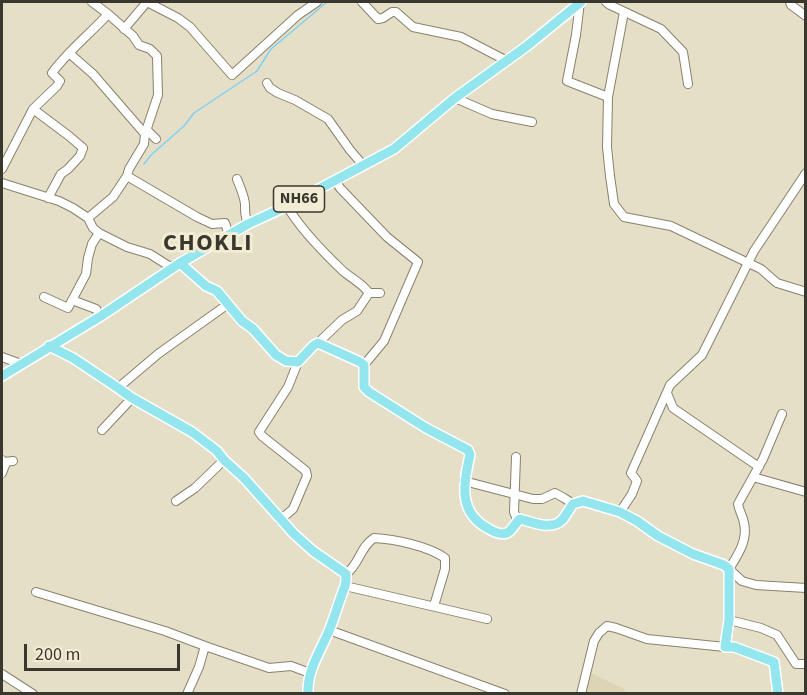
<!DOCTYPE html>
<style>
body{margin:0}
#map{position:relative;width:807px;height:695px;overflow:hidden;background:#e5dfc7;font-family:"Source Sans 3",sans-serif}
canvas{display:block}
.frame{position:absolute;inset:0;border:3px solid #3a372e;pointer-events:none}
.scale{position:absolute;left:24px;top:644px;width:156px;height:27px;box-sizing:border-box;border:3px solid #3a372e;border-top:0;padding-left:8px;font-size:18px;line-height:21px;white-space:nowrap;color:#3a372e;-webkit-text-stroke:4px #f2ecd4;paint-order:stroke}
</style>
<div id="map">
<canvas width="807" height="695"></canvas>
<div class="frame"></div>
<div class="scale">200 m</div>
</div>
<script>
const context = document.querySelector('canvas').getContext('2d');
context.lineJoin = 'round';
function fill(path, color) { context.fillStyle = color; context.fill(path, 'evenodd'); }
function strokePath(path, color, width, dash) { context.strokeStyle = color; context.lineWidth = width; context.lineCap = dash ? 'butt' : 'round'; context.setLineDash(dash || []); context.stroke(path); }
function write(font, color, halo, rows, align = 'center') {
  context.font = font + ' "Source Sans 3",sans-serif'; context.lineWidth = 6; context.setLineDash([]); context.textBaseline = 'middle'; context.strokeStyle = halo; context.fillStyle = color; for (const [text, x, y, turn = 0] of rows) {
    context.save(); context.translate(x, y); context.rotate((+turn || 0) * Math.PI / 180); context.textAlign = isNaN(turn) ? turn : align; if (halo) context.strokeText(text, 0, 0); context.fillText(text, 0, 0); context.restore();
  }
}
const built = new Path2D(`
 M589,672L624,689L626,693L582,694Z`);
const stream = new Path2D(`
 M144,164L151,155L184,126L194,113L257,71L271,49L327,2`);
const minor = new Path2D(`
 M362,2L378,19L383,18L392,12H396L413,27L461,37L507,61
 M580,2L576,35L567,81L608,97
 M606,2L610,5L661,29L683,52L688,84
 M790,2L791,5L806,16
 M624,12L608,97L607,147L610,176L614,204L624,217L671,226L761,269L777,283L806,292
 M108,14L133,36L139,45L150,49L157,56L158,95L145,134L144,144L129,169L127,176L197,217L212,224L225,223L229,235
 M124,29L147,2L178,18L190,27L232,75L298,15L317,2
 M69,53L93,74L145,134
 M267,83L270,88L278,93L295,100L328,119L350,150L363,165
 M455,98L492,114L532,122
 M33,109L57,86L60,81L52,73C68,51 90,34 108,14L92,2
 M147,130L156,139
 M2,169L33,109L69,136L83,148L80,156L68,169L61,174L48,198
 M237,179C240,187 244,195 245,204C245,212 245,216 248,224
 M335,180L340,188L387,237L418,262L384,341L364,365
 M2,183L59,201L73,208L88,218L93,228L99,233L127,247L150,254L172,268
 M287,206C301,230 323,252 343,271C351,278 363,284 369,293L357,311L342,320L318,343
 M88,218L113,197L127,176
 M369,293H380
 M44,297L68,308L86,274L88,258L92,244L99,233
 M72,300L96,309L101,316
 M2,357L21,364
 M118,388L158,354L228,304
 M667,393L673,408L759,467
 M102,430L132,398
 M516,457L514,512L516,517L520,519
 M2,460L5,465L2,473
 M4,462L13,461
 M753,477L763,459L782,414
 M464,481L533,499H542L555,493L564,498L573,504
 M806,492L753,477L738,504C739,511 743,516 744,523C748,540 738,555 729,569L742,581L756,585L806,588
 M176,501L195,488L224,460
 M620,512L632,494L637,481L631,473L670,385L702,355L754,251L806,173
 M280,520L293,509L307,476L306,471L262,436L259,432L288,387L298,362
 M346,574C359,565 360,547 374,538C394,539 428,546 445,558V569L434,606
 M345,586L487,619
 M36,592L165,631L205,646
 M729,620L761,628L777,635L796,664H806
 M329,630L505,694
 M2,674L33,694
 M187,694L199,667L205,646L269,668L291,666L310,673
 M581,694L594,641L599,633L607,626L616,628L647,639L725,647`);
const major = new Path2D(`
 M180,263L206,286L217,291L242,321L253,329L276,355L286,361L298,362L313,346L318,343L360,362L364,365V387L369,392L426,428L468,450L470,455C463,484 458,513 489,529C494,532 502,535 507,533C512,531 515,523 520,519C531,522 552,531 562,520C566,516 569,509 573,504L583,501L620,512L637,521L658,536L693,554L724,565L729,569V620L725,647H734L774,662L778,694
 M49,346L73,358L118,388L132,398L192,432L217,451L224,460L244,478L294,534L313,551L346,574V580L345,586C339,601 335,616 329,631C320,652 307,670 308,694
 M2,376L101,316L180,263L248,224L287,206L394,149L455,98L527,46L581,2`);
const shields = [
 [299,199,51]
];
const shieldNames = [
 ["NH66",299,199]
];
const districtNames = [
 ["CHOKLI",208,245]
];
fill(built, '#dcd4b5');
strokePath(stream, '#7fd0f6', 1.5);
strokePath(minor, '#88826d', 10);
strokePath(major, '#fff', 12);
strokePath(minor, '#fff', 8);
strokePath(major, '#94e6ee', 9);
for (const [x, y, w] of shields) { const box = new Path2D(); box.roundRect(x - w / 2, y - 13, w, 26, 4.5); context.fillStyle = '#f2ecd4'; context.fill(box); strokePath(box, '#3a372e', 1.5); }
write('bold 16px', '#3a372e', null, shieldNames);
context.letterSpacing = '1.5px';
write('bold 24px', '#3a372e', '#f2ecd4', districtNames);
context.letterSpacing = '0px';
</script>
